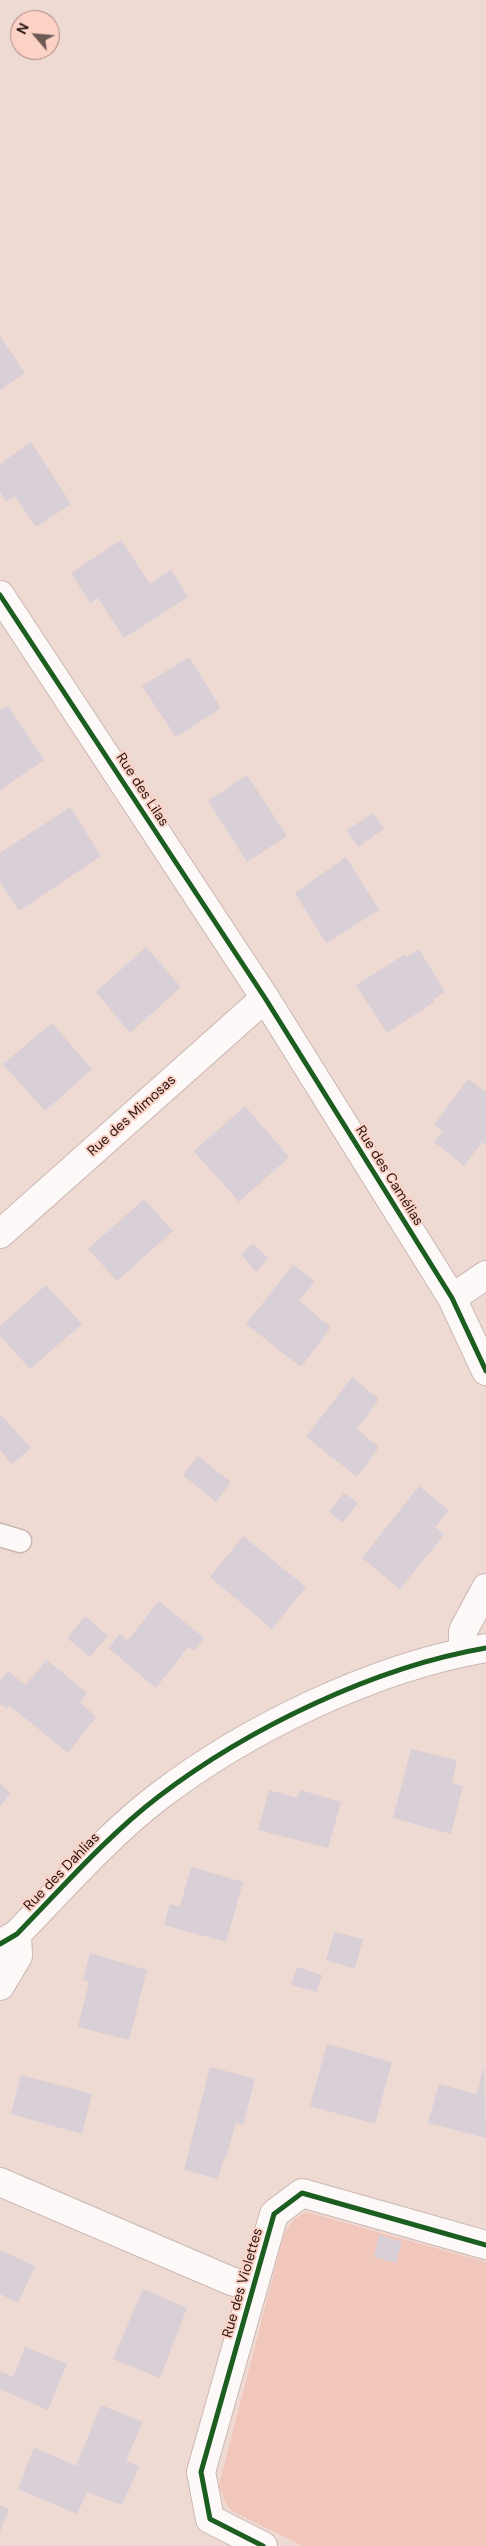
<!DOCTYPE html>
<meta charset="utf-8">
<style>
body{margin:0}
#map{position:relative;width:486px;height:2546px;overflow:hidden;background:#efd9d3;font-family:"DM Sans",sans-serif}
canvas{display:block}
.north{position:absolute;left:10px;top:10px;width:50px;height:50px;box-sizing:border-box;background:#fcd2c6;border:1px solid #a7867d;border-radius:50%;rotate:297deg;font-size:14px;font-weight:700;line-height:20px;text-align:center;color:#271510}
.north::after{content:'';display:block;margin:auto;width:18px;height:22px;background:#6d5a54;clip-path:polygon(50% 0,100% 100%,50% 72%,0 100%)}
</style>
<div id="map">
<canvas width="486" height="2546"></canvas>
<div class="north">N</div>
</div>
<script>
const context = document.querySelector('canvas').getContext('2d');
context.lineJoin = 'round';
function fill(path, color) { context.fillStyle = color; context.fill(path, 'evenodd'); }
function strokePath(path, color, width, dash) { context.strokeStyle = color; context.lineWidth = width; context.lineCap = dash ? 'butt' : 'round'; context.setLineDash(dash || []); context.stroke(path); }
function write(font, color, halo, rows, align = 'center') {
  context.font = font + ' "DM Sans",sans-serif'; context.lineWidth = 4; context.setLineDash([]); context.textBaseline = 'middle'; context.strokeStyle = halo; context.fillStyle = color; for (const [text, x, y, turn = 0] of rows) {
    context.save(); context.translate(x, y); context.rotate((+turn || 0) * Math.PI / 180); context.textAlign = isNaN(turn) ? turn : align; if (halo) context.strokeText(text, 0, 0); context.fillText(text, 0, 0); context.restore();
  }
}
const green = new Path2D(`
 M306,2212L486,2262V2546H303L232,2511L225,2502L219,2485L284,2234L293,2220Z`);
const building = new Path2D(`
 M0,336L25,373L0,390Z
 M31,442L71,504L36,527L15,496L6,502L0,492V464Z
 M121,540L150,584L171,570L188,597L124,638L98,598L90,603L71,573Z
 M189,657L221,708L176,737L142,686Z
 M8,706L44,760L0,790V710Z
 M247,775L287,836L247,862L208,801Z
 M70,807L101,856L19,911L0,882V853Z
 M373,813L384,829L358,847L347,830Z
 M346,857L379,910L326,943L295,893Z
 M146,947L181,987L130,1033L96,992Z
 M419,949L445,992L433,999L434,1002L387,1033L356,985L404,955L407,957Z
 M52,1023L92,1069L45,1111L3,1064Z
 M468,1079L486,1092V1145L482,1142L464,1166L434,1142L443,1132L434,1125Z
 M245,1106L289,1157L239,1202L194,1151Z
 M144,1199L173,1231L117,1281L88,1249Z
 M253,1243L268,1258L256,1272L241,1254Z
 M293,1265L315,1281L299,1301L331,1327L301,1367L246,1324Z
 M46,1285L82,1324L30,1369L0,1336V1326Z
 M352,1377L379,1399L357,1429L379,1447L357,1477L306,1437Z
 M0,1414L31,1448L12,1464L0,1450Z
 M198,1456L231,1482L216,1502L183,1475Z
 M419,1486L449,1510L435,1527L444,1535L400,1589L362,1558Z
 M344,1493L358,1503L343,1523L329,1512Z
 M243,1536L306,1587L272,1629L210,1577Z
 M159,1601L204,1638L194,1651L188,1647L156,1688L108,1648L120,1634L128,1640Z
 M85,1616L108,1636L90,1657L67,1638Z
 M47,1660L87,1693L80,1702L96,1717L68,1753L9,1705L7,1709L0,1704V1681L8,1671L25,1685Z
 M411,1749L457,1760L452,1783L463,1786L451,1834L393,1818Z
 M0,1784L11,1793L0,1806Z
 M269,1790L297,1798L300,1790L341,1802L328,1848L258,1830Z
 M191,1867L243,1882L226,1942L164,1925L170,1904L180,1907Z
 M334,1932L363,1939L355,1969L326,1960Z
 M90,1953L147,1970L129,2040L78,2027L89,1982L83,1980Z
 M297,1967L322,1975L317,1992L291,1985Z
 M327,2044L392,2062L375,2124L310,2106Z
 M484,2064L486,2138L428,2123L439,2084L477,2094Z
 M210,2067L255,2079L243,2125L236,2122L226,2158L224,2157L218,2179L184,2170Z
 M21,2075L92,2094L82,2134L11,2114Z
 M379,2235L402,2242L396,2263L374,2257Z
 M0,2250L35,2266L18,2303L0,2294Z
 M143,2289L187,2308L160,2378L113,2359Z
 M25,2347L67,2364L48,2410L0,2389V2371L13,2377Z
 M101,2405L143,2422L126,2460L139,2467L122,2505L87,2492L77,2514L18,2489L34,2447L76,2466Z
 M0,2505L9,2509L0,2532Z`);
const service = new Path2D(`
 M0,1535L20,1541`);
const minor = new Path2D(`
 M0,595L265,998L452,1298L486,1371
 M0,1234L265,998
 M452,1298L486,1275
 M463,1651V1631L486,1588
 M0,1944L17,1934C62,1888 106,1837 158,1797C248,1728 375,1667 486,1648
 M0,1986L18,1956L17,1934
 M0,2182L231,2281L253,2287
 M263,2546L210,2519L201,2472L274,2214L302,2193L486,2245`);
const cycleway = new Path2D(`
 M0,595L265,998L452,1298L486,1371
 M0,1944L17,1934C62,1888 106,1837 158,1797C248,1728 375,1667 486,1648
 M263,2546L210,2519L201,2472L274,2214L302,2193L486,2245`);
const streetNames = [
 ["Rue des Lilas",142,790,57],
 ["Rue des Mimosas",132,1116,-42],
 ["Rue des Camélias",389,1176,58],
 ["Rue des Dahlias",62,1872,-46],
 ["Rue des Violettes",243,2283,-74]
];
fill(green, '#f1c6bb');
fill(building, '#d8d0d6');
strokePath(service, '#cab7b2', 25);
strokePath(minor, '#cab7b2', 30);
strokePath(service, '#fdf9f8', 22);
strokePath(minor, '#fdf9f8', 28);
strokePath(cycleway, '#1b5e20', 5);
write('14px', '#271510', '#fcd2c6', streetNames);
</script>
